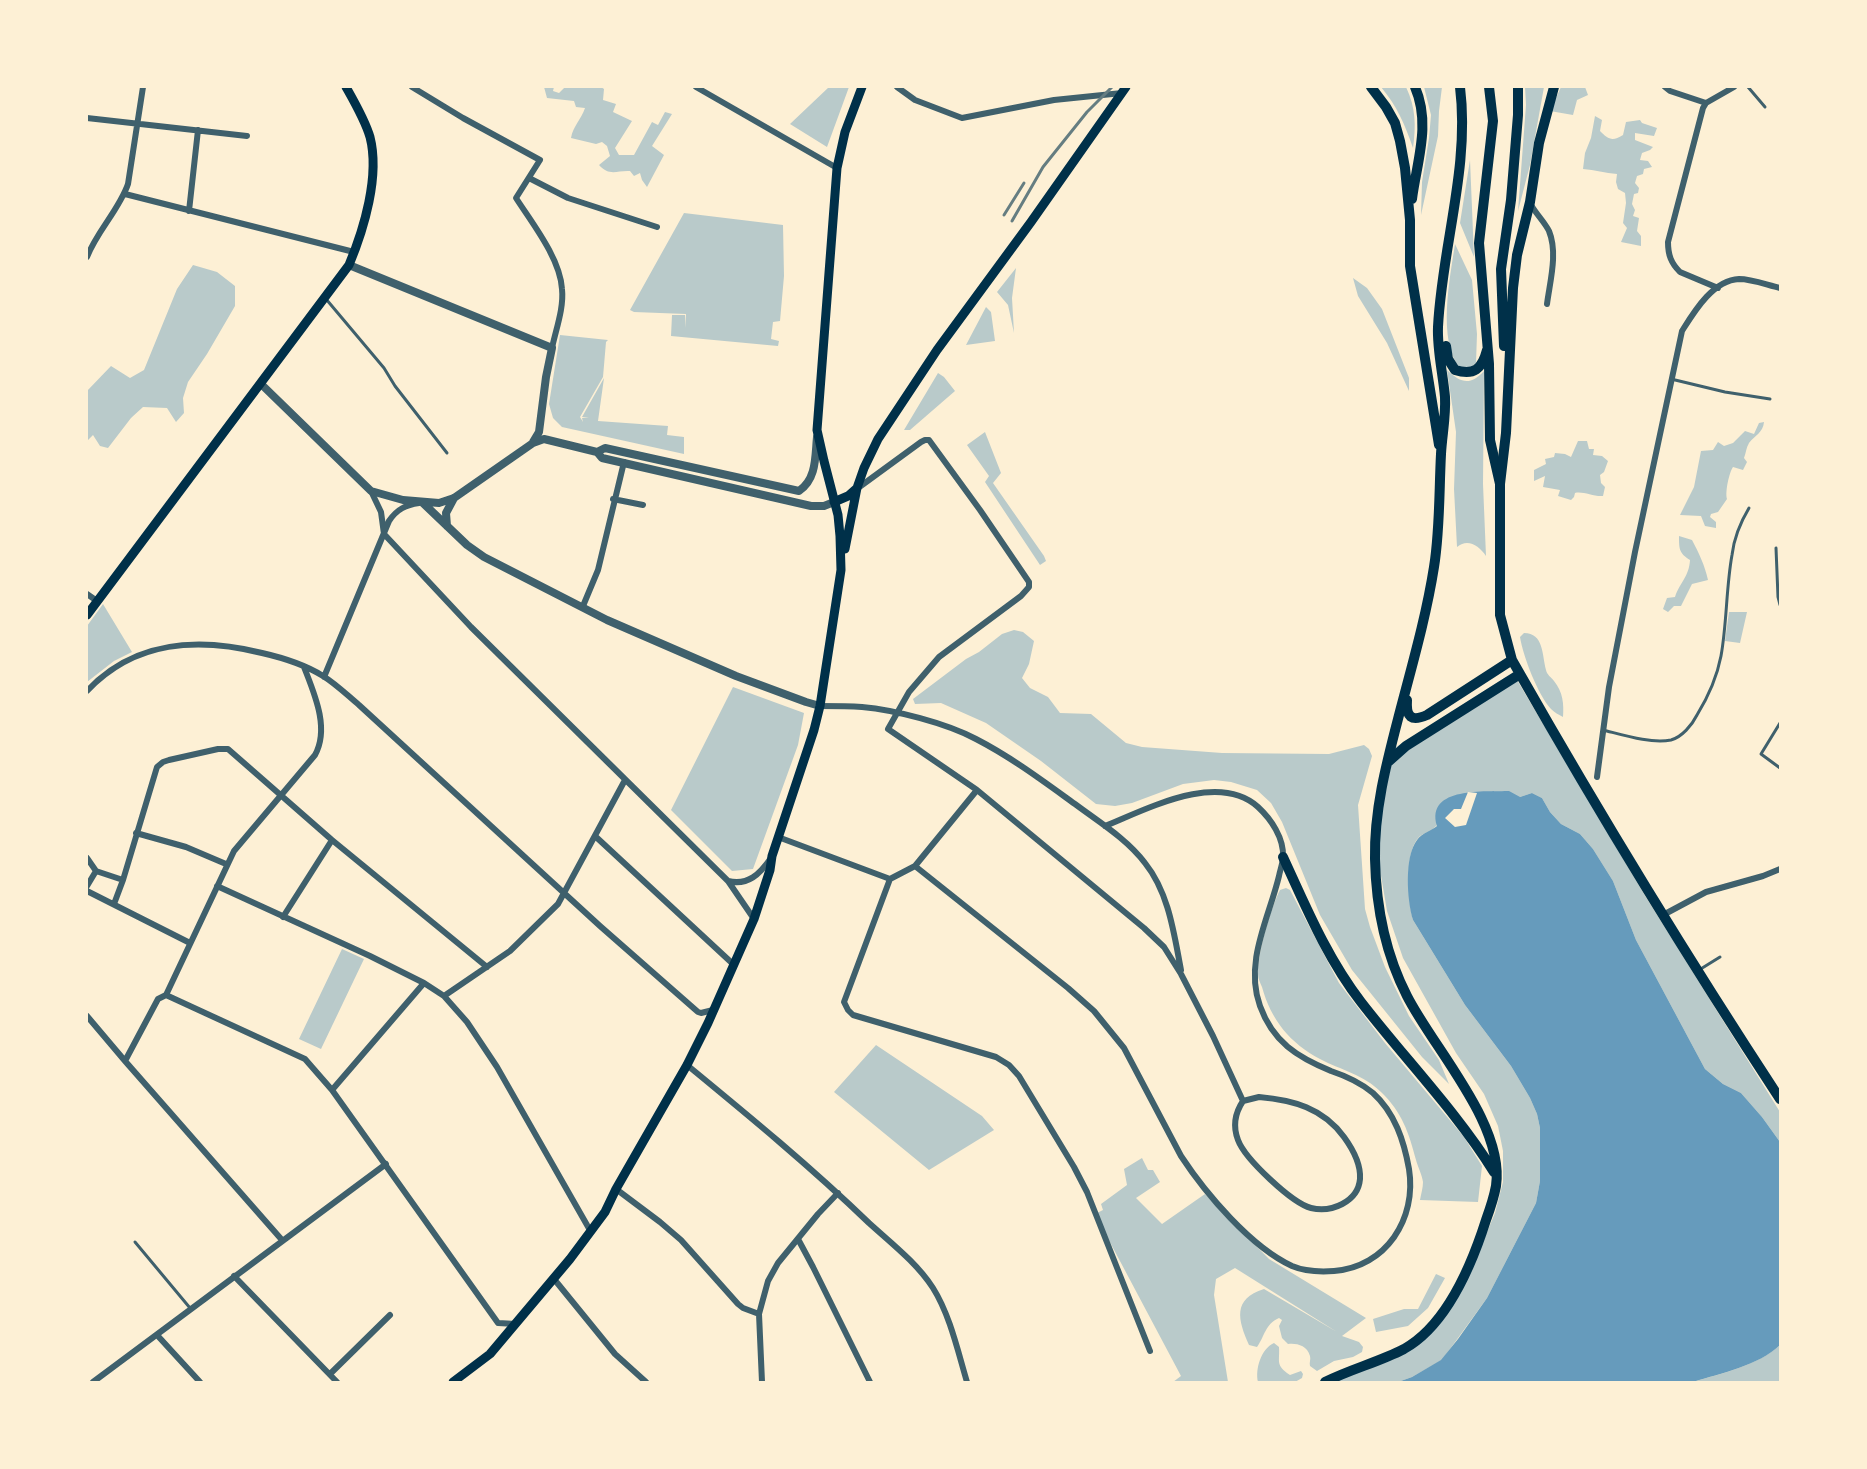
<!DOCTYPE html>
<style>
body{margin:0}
#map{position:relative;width:1867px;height:1469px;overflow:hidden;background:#fdf0d5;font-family:Quicksand,sans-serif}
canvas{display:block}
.frame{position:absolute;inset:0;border:88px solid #fdf0d5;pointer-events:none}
</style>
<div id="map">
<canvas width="1867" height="1469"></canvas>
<div class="frame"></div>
</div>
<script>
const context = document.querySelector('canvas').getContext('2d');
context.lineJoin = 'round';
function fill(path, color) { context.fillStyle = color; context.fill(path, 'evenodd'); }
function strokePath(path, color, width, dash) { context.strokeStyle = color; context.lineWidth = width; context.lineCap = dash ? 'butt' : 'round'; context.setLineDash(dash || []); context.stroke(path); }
const green = new Path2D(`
 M544,87H554L553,91L559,93L565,87H601L604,89L603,100L616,104L613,112L632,121L615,148L619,155H634L652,122L658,125L665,112L672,114L652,146L664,155L647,187L642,180L640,173L634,176L630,171C617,170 610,177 599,165L610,156L607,146L602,142L596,144L571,138C573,126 581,120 585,108L576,107L574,101L547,98Z
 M829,87H849L827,147L790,124Z
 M1381,87H1406C1416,108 1416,126 1413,148C1405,125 1397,106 1381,87Z
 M1424,87H1442L1439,111L1438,136L1421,215L1422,182L1429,138L1431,115Z
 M1525,87H1544L1530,165L1518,211L1526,105Z
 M1561,87H1585L1588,95L1577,100L1573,115L1550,111Z
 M1595,116L1602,120L1600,131C1608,139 1612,142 1623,135L1626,122L1640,120L1642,123L1657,128L1654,136L1635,133V140L1653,147L1650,150L1642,153L1640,160L1648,161L1652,167L1644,169L1643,174L1637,176L1635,183L1639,188L1638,193L1634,194L1632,204L1635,210L1633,216L1639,218L1637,231L1641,236V246L1621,242L1627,228L1623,223L1626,203L1625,193L1618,189L1616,182L1617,174C1605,173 1595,170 1583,169L1585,153L1591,138Z
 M1470,160L1474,257L1460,223Z
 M684,213L783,225L784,276L780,321L773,322L771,339L779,341L778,346L671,336L672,315H685V328L686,314L634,312L630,310Z
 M1455,244L1472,280L1477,334L1476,363L1471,367L1460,368C1437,341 1450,277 1455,244Z
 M193,265L217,272L235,286V306L207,354L188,382L183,398L184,413L176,422L167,408L143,407L131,418L108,448L100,446L93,435L87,441V391L111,366L130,378L144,370L177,289Z
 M1016,268L1012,298L1014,333L1008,305L997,292Z
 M1353,278L1367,288L1382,309L1409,378V391L1387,343L1358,296Z
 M986,307L991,312L995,341L966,345Z
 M560,335L608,340L606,342L603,377L580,417L583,422L582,418H589L582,417L604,378L598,421L668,426L667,435L684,437V454L562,427L553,418L549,404Z
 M1447,370C1461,383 1470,386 1484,371L1483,484L1486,556C1479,546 1468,538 1457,547L1454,489L1456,432Z
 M938,373L944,377L955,391L910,430H904Z
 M1764,422C1763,433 1755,435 1749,443C1746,448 1746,453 1744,458L1747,462L1743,470L1733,467C1729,473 1725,492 1727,499L1718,512L1711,514L1710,517L1716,522V528L1705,526L1701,516L1680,515L1694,487L1701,451L1713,450L1718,442L1724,446L1733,443L1745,431L1754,434L1759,423Z
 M985,432L1001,473L993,483L1044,556L1046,561L1040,565L985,482L989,476L967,445Z
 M1578,441H1587L1589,449H1594L1593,455L1602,456L1608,461L1604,472L1600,475L1601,483L1605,487L1603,496C1594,497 1583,491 1575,493L1574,497L1571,500L1558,496L1560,490L1543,487L1545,476L1534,481V470L1546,464L1545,459L1554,457L1555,453L1565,454L1571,457Z
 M1679,536L1692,540C1699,553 1705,566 1708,580L1692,584L1681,606H1674L1668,612L1663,609L1667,598L1675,597C1680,582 1689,577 1690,560C1679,553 1679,549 1679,536Z
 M103,604L132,652L114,661L87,682V626Z
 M1729,612H1747L1740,643L1725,641Z
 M1014,630L1023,632L1034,641L1029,664L1022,678L1030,688L1048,697L1060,713L1091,714L1126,743L1142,747L1222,753L1329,754L1364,745L1369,749L1372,756L1358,805L1365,909L1370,927L1385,967L1409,1016L1439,1060L1449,1084L1422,1057L1352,970L1320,915L1282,822L1271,803L1257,790L1231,782L1214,780L1183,784L1132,803L1115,806L1096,804L1041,761L986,723L941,703L915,704L913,699L966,659L979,652L1002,634Z
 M1524,633C1544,633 1542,655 1546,670C1547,675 1551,677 1554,681C1563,692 1564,704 1563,717C1559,715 1554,712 1551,709C1538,695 1523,656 1520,637Z
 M1506,677L1517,680L1644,894L1780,1112V1142L1762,1117L1741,1093L1723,1084L1705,1069L1636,940L1613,881L1593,849L1580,834L1561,824L1550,812L1542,798L1532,793L1520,797L1468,792C1457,804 1447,817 1435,827C1431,831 1424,833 1419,837C1404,852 1408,901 1413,920L1465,1005L1511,1066L1530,1098L1537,1114L1540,1128V1181L1536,1203L1487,1298L1442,1360L1412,1377L1398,1382H1325L1406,1346L1429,1330L1477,1256L1495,1213L1503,1182V1151L1498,1126L1484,1094L1456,1053L1403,958L1387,911L1378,858L1380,810L1396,747Z
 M733,687L804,713L798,745L753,869L732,871L671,810Z
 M1286,888L1290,890L1339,983L1385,1043L1464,1137L1482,1166L1478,1202L1420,1200C1421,1194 1423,1188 1423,1182C1422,1175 1418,1167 1416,1160C1409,1133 1402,1112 1381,1092C1364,1075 1341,1070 1320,1059C1290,1043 1271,1020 1262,987C1260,983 1258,978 1258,974C1257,955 1271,907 1280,890Z
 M342,949L364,959L321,1049L299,1039Z
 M876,1045L982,1116L994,1130L929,1170L834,1092Z
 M1142,1158L1148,1170H1153L1160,1182L1136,1198L1162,1224L1205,1194L1269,1259L1366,1318L1342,1336L1359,1342L1363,1347L1362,1352L1353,1357L1334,1361L1317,1371L1310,1366C1309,1363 1311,1359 1310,1356C1307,1345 1296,1343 1288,1344L1282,1338L1279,1326L1282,1320L1279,1318C1265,1324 1265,1336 1257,1347L1249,1345C1238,1320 1232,1299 1264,1289L1337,1332L1235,1268L1216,1279L1214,1295L1228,1382H1173L1181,1376L1095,1214L1103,1210L1101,1204L1127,1185L1124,1169Z
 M1436,1274L1445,1278L1428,1308L1408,1326L1376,1332L1373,1319L1404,1309H1418Z
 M1274,1343L1279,1347C1280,1362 1275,1365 1290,1375L1301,1371L1303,1374L1302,1378L1295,1382H1258C1255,1369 1261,1349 1274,1343Z
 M1780,1345V1382H1693C1722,1373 1757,1366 1780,1345Z`);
const water = new Path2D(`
 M1509,791L1520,797L1532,793L1542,798L1550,812L1561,824L1580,834L1593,849L1613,881L1636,940L1705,1069L1723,1084L1741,1093L1762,1117L1780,1142V1345C1758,1366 1721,1373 1693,1382H1398L1412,1377L1441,1360L1458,1339L1487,1298L1536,1203L1540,1181V1128L1537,1114L1530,1098L1511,1066L1465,1005L1413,920C1407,900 1404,857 1417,840C1422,833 1431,831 1437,826C1425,786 1487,792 1509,791Z`);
const pier = new Path2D(`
 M1468,792L1477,793L1466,825L1455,827L1445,818L1454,809H1461Z`);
const service = new Path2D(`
 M1748,87L1765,107
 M326,299L384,368L395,386L447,453
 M1671,379L1725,392L1770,399
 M1776,548L1778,597L1780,605
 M1780,723L1761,754L1780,768
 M1603,730C1623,735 1651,744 1671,740C1682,737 1692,725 1697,715C1708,697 1717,677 1721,656C1727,623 1726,588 1732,555C1734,538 1740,523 1749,508
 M1699,970L1720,957
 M135,1242L190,1308`);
const minor = new Path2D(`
 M412,87L463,118L540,160L516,198C532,223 560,258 562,289C564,308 556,329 552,348
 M696,87L837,168
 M897,87L915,100L962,118L1054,100L1122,93
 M1665,87L1670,91L1706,103
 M87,118L247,136
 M529,178L568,198L657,227
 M125,194L354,252
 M1530,203C1535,213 1544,221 1549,231C1558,253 1550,281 1547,304
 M189,211L198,130
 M87,257C97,231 119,210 128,184L143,87
 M1718,288L1680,272C1671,263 1668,255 1668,242L1703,108L1706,103L1734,87
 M858,488L921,442L925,440H929L980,510L1029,582V587L1021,596L939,657L909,692L888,729L977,790L1144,928L1164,947L1181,974L1213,1036L1243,1101
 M371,491L381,512L384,534L471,627L728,881L754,919
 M613,499L643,505
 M87,594L97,601
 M583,606L598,570L624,462
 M324,677L389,521C397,509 406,505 419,503
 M87,691C135,640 198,637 262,653C284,658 304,664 323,676C336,684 347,695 359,705L600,926L698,1012L701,1013L713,1010
 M820,706C834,706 848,706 862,707C895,710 946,723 976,739C1011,757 1043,781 1075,804C1099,822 1127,839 1145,863C1169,893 1174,934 1181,970
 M1597,777L1609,687L1635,552L1682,331C1694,312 1713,280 1739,279C1752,279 1767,285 1780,288
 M136,833L186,847L226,864
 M595,836L733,964
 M778,837L890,879L915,866L977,790
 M87,858L96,871
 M915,866L1068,988L1094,1011L1124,1048L1181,1156C1206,1194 1251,1247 1292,1266C1306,1272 1320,1272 1334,1271C1386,1267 1417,1219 1409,1169C1404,1141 1395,1113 1373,1093C1361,1083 1346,1076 1331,1071C1297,1057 1273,1042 1260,1006C1244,962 1269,918 1279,876C1280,870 1283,863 1283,857C1284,838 1271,819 1258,807C1218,771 1147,809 1105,826
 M96,871L123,880L114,904
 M890,879L844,1002L848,1010L853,1015L996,1057L1009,1065L1019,1076L1074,1167L1087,1192L1150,1351
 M123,880L157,767L163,762L169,760L218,749H228L332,840L487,967
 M728,881C748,886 760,874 771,858
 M87,886L96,871
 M217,886L370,956L424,983L444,996L467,1022L497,1067L591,1232
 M87,891L190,943
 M1663,915L1706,892L1763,876L1780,869
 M283,917L332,840
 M166,995L305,1059L332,1090L498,1323L516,1324
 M444,996L510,951L558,904L625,780
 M87,1016L125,1061L282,1240
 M125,1061L158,999L166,995L234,851L315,755C330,728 314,693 304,667
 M687,1065C749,1116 811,1167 869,1223C891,1243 917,1263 933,1288C950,1315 958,1352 967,1382
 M332,1090L424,983
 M1259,1097C1293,1100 1323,1108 1344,1137C1352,1148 1361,1164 1360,1179C1358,1202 1331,1213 1311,1208C1292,1203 1245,1159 1238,1140C1233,1127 1235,1113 1243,1101Z
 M616,1189L660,1222L681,1240L738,1304L743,1308L759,1314
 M798,1239L813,1267L870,1382
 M234,1276L337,1382
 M554,1279L615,1354L646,1382
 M157,1335L200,1382
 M330,1374L390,1315
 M93,1382L386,1164
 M762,1382L759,1314L768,1281L778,1263L818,1214L838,1193`);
const tertiary = new Path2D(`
 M349,265L552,348L546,377L539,432L533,442
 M261,384L371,491L403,500L439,503L454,498L533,443L544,439L597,452L605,448L799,491C817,479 815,456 817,437
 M597,452L602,458L811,506H824L834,502
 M423,503L467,545L484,557L607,620L736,676L806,702L820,706
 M447,526L446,513L454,498`);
const secondary = new Path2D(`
 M834,502L848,496L857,488
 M845,549L857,488L864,468L878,439L937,350L1031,222L1126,87
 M87,615L349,265C364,229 380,176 370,137C365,120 355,103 346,87
 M453,1382L490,1354L570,1259L605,1212L616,1189L687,1065L708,1023L754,919L770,870L772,856L814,730L820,706L841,570L840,536L838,515L824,461L817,430L837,168L845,132L862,87`);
const primary = new Path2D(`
 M1371,87L1386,107L1395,123L1400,141L1405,168L1410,220V266L1439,445
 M1489,87L1493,121L1479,243L1489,364L1490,440L1500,484V615L1512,660L1520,674C1602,818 1689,960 1780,1099
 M1412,199C1417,161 1431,124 1415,87
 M1446,346L1448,359L1455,370C1474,376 1482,369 1487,350
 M1407,700C1406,717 1411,722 1427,715L1512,660
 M1388,762L1406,746L1520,674
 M1283,857C1306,907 1327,958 1361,1002C1405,1059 1456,1111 1494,1172
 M1325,1382C1351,1369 1379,1362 1404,1349C1447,1325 1472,1264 1486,1220C1490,1209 1494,1197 1496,1186C1505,1125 1434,1049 1407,996C1385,953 1376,906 1375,859C1374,811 1386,765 1398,719C1411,669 1426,618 1434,567C1440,530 1439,492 1441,454C1442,435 1446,417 1445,397C1443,374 1437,350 1438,327C1442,246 1470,168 1460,87`);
const trunk = new Path2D(`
 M1504,346L1501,269L1511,200L1518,115V87
 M1500,484L1506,433L1513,288L1517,255L1530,202L1539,143L1554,87`);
const rail = new Path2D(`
 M1004,215L1024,183
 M1012,221L1043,167L1087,112L1112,87`);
fill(green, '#b9caca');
fill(water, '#669bbc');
fill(pier, '#fdf0d5');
strokePath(service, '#3f606c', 3);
strokePath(minor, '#3f606c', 6);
strokePath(tertiary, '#3f606c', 8);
strokePath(secondary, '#003049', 9);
strokePath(primary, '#003049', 10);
strokePath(trunk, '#003049', 10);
strokePath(rail, '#657d81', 3);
</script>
